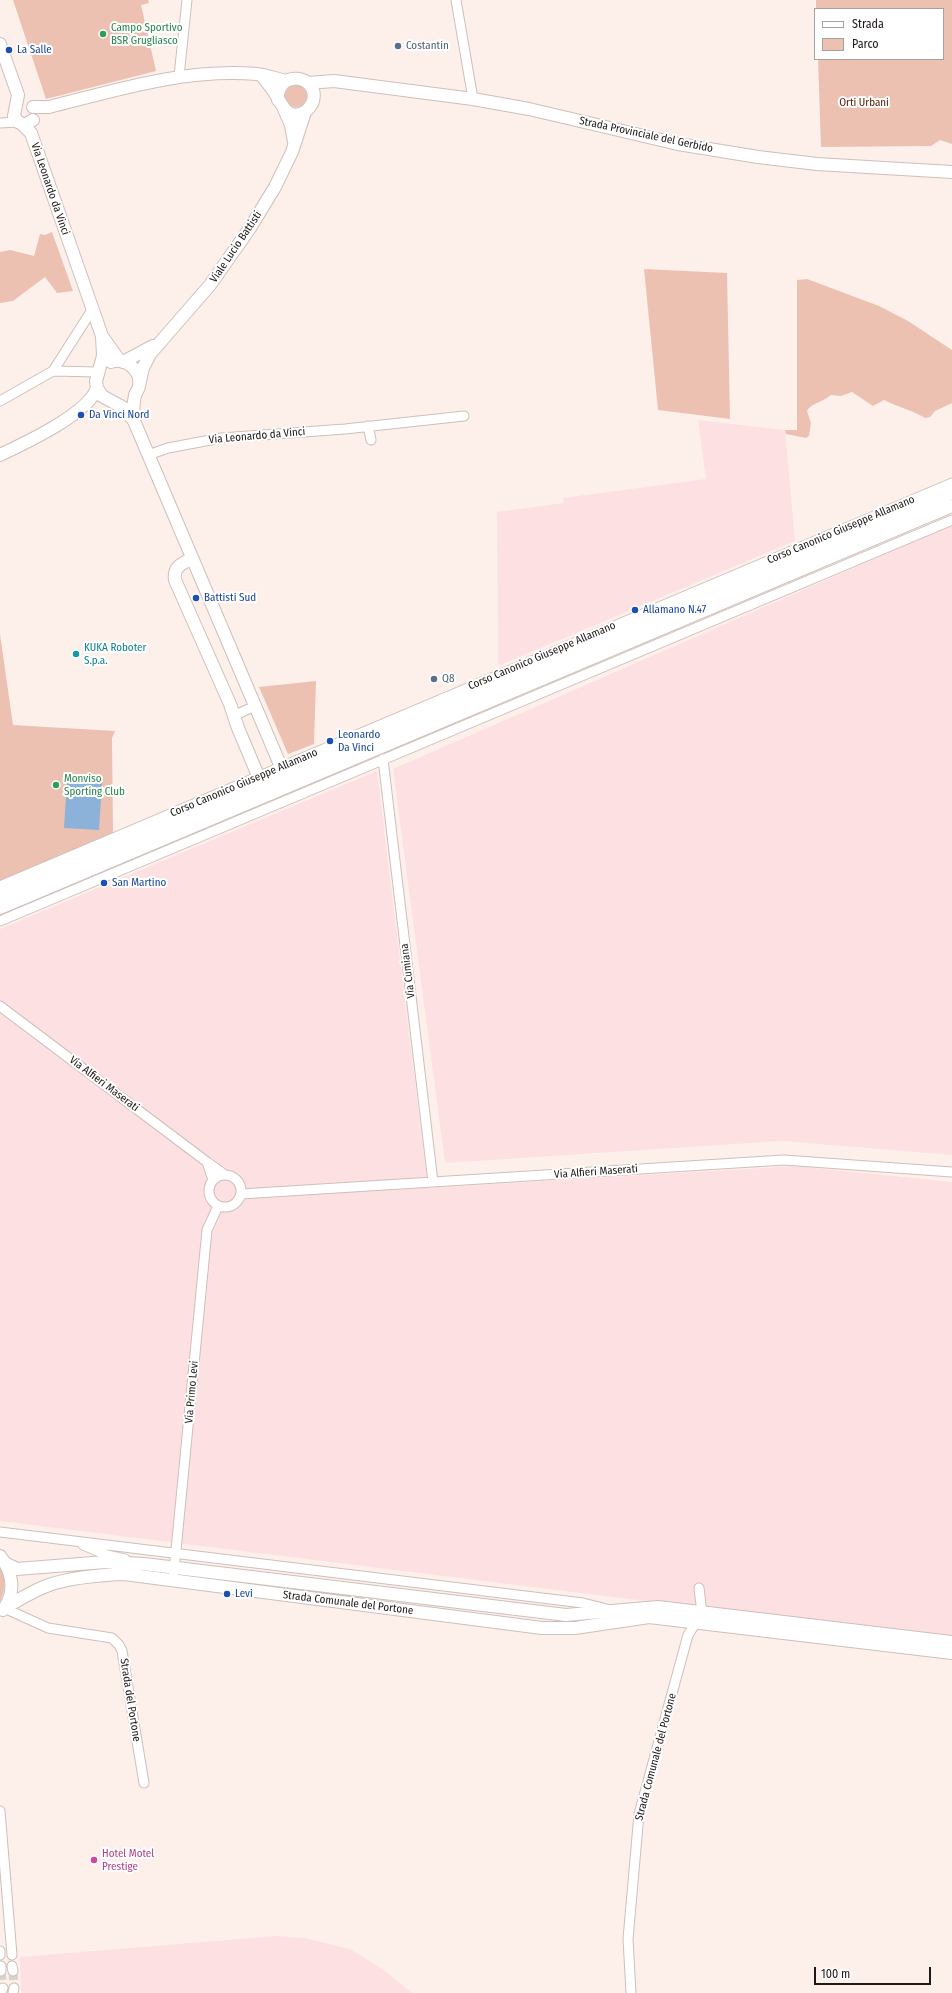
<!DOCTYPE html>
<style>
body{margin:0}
#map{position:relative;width:952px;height:1993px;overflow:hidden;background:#fdf0eb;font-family:"Fira Sans Condensed",sans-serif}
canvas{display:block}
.legend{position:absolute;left:814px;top:8px;width:130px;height:52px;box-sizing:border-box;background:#fff;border:1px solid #a5a3a2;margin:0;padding:5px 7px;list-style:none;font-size:12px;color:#1e1816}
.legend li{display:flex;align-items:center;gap:8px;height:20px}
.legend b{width:20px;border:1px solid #a5a3a2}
.scale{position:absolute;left:814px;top:1967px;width:117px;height:18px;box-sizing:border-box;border:2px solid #1e1816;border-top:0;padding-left:5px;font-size:12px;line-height:14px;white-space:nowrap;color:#1e1816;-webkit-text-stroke:3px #fff;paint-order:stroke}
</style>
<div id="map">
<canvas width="952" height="1993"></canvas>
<ul class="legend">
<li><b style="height:5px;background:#fff"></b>Strada</li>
<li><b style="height:11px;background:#ecc1b2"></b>Parco</li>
</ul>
<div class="scale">100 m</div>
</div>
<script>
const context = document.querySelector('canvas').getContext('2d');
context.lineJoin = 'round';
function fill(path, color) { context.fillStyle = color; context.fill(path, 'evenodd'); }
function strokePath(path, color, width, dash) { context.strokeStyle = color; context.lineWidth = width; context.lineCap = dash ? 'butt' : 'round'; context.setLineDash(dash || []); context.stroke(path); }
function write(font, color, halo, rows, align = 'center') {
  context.font = font + ' "Fira Sans Condensed",sans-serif'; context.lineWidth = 4; context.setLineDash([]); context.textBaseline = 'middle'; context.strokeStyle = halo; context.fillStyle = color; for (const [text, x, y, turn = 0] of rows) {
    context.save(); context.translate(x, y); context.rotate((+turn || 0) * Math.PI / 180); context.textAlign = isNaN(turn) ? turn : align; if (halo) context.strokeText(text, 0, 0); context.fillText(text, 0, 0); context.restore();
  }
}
const industrial = new Path2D(`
 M698,420L785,430L795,541L498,666L497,512L564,503L563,498L706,479Z
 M952,525V1155L781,1141L445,1163L393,769Z
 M377,771L428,1188L795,1166L952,1182V1639L0,1521V929Z
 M275,1936L305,1938L350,1949L384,1970L412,1993H21L20,1957Z`);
const green = new Path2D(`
 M13,0H148L149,3L141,5L156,71L46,99Z
 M816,0H952V144L940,140L931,146L821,147L818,59H943V9H816Z
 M285 96a11 11 0 1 1 22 0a11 11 0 1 1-22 0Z
 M52,232L73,291L57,293L45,277L13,301L0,303V252L10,250L34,256L40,234L45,235Z
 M644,269L727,273L730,419L658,410Z
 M807,279L879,306L908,321L952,350V403L935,411L930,417L925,418C912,410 898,407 884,400L873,406L852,392L841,396L831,395C823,402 811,403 807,411L811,423L809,436L806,438L786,434L785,430H797V280Z
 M0,634L13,725L115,731L112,738L113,833L0,881Z
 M316,681L314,744L288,754L259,687Z
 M0,1567C7,1578 5,1591 0,1602Z`);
const water = new Path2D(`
 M67,781L102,783L99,830L64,828Z`);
const streetTunnel = new Path2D(`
 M1,1971L3,1988
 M13,1971L14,1988`);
const street = new Path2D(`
 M456,0L473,99
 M179,76L187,0
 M0,123L18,122
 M53,371L92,310
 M0,401L53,371L98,372
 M368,426L371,440
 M148,455L168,448L221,438L345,429L464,416
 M233,716L255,706
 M383,759L433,1182
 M0,886L952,483
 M0,921L952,520
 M0,1006L207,1162
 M209 1191a16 16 0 1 1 32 0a16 16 0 1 1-32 0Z
 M213,1180L207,1162L225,1175
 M241,1194L784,1160L952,1172
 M0,1532L583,1603L607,1609
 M83,1545L107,1555L125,1559
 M173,1581L207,1230L218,1206
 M4,1608L48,1628L112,1638L119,1645L122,1651L144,1783
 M0,1811L12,1955
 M0,1951V1955
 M1,1966V1971
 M12,1966L13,1971
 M1,1993L3,1988
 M13,1993L14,1988
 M631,1993L628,1939L639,1814L688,1635L702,1613L699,1588`);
const secondary = new Path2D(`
 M0,44L18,95L14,116L18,122L25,125L33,120
 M261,75C266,81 270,86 274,92C282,103 287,123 306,111C309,108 312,105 313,101C320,75 276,68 278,100
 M308,83L334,81L473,99L529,109L678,144L758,157L817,164L952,172
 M33,107H49C117,90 185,68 257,74C267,75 276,79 287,81
 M284,109L291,125L294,142
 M23,125L31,133L102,336L119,360
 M102,336L103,356L96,381L97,388L102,396L124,408L134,421L287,781
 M111,362C125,357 142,370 139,386C139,389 136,392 135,395C133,404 133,412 134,421
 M123,362L153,346
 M139,386L143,368L150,354L210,285L250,228L275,187L292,152L305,112
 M0,455C25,443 88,414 97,388
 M192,559C182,563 173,567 175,580L230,704L238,728L262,785
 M0,896L952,493
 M0,908L952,506
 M0,1556C13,1572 16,1593 3,1610
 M7,1564L17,1569L105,1562L144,1564L566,1615L658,1607L952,1642
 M4,1608C19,1600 34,1590 49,1585C72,1577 99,1575 124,1574L542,1628H575L649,1617L952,1653`);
const markers = [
 [103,34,4,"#2e9e5b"],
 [398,46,4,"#5c6f8a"],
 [9,50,4,"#1a4fb4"],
 [81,415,4,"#1a4fb4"],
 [196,598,4,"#1a4fb4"],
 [635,610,4,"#1a4fb4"],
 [76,654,4,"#0f9aa8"],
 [434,679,4,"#5c6f8a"],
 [330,741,4,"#1a4fb4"],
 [56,785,4,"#2e9e5b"],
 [104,883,4,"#1a4fb4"],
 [227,1594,4,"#1a4fb4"],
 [94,1860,4,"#d1479c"]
];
const leisureNames = [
 ["Campo Sportivo",111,28],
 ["BSR Grugliasco",111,41],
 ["Monviso",64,779],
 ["Sporting Club",64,792]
];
const serviceNames = [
 ["Costantin",406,46],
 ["Q8",442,679]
];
const transitNames = [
 ["La Salle",17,50],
 ["Da Vinci Nord",89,415],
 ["Battisti Sud",204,598],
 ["Allamano N.47",643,610],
 ["Leonardo",338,735],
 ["Da Vinci",338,748],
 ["San Martino",112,883],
 ["Levi",235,1594]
];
const parkNames = [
 ["Orti Urbani",864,103]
];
const streetNames = [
 ["Strada Provinciale del Gerbido",646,135,12],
 ["Via Leonardo da Vinci",50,189,71],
 ["Viale Lucio Battisti",236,247,-56],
 ["Via Leonardo da Vinci",257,436,-5],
 ["Corso Canonico Giuseppe Allamano",841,530,-23],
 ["Corso Canonico Giuseppe Allamano",542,656,-23],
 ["Corso Canonico Giuseppe Allamano",244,783,-23],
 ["Via Cumiana",408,971,-97],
 ["Via Alfieri Maserati",104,1084,37],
 ["Via Alfieri Maserati",596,1172,-4],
 ["Via Primo Levi",192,1392,-85],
 ["Strada Comunale del Portone",348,1603,7],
 ["Strada del Portone",130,1700,81],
 ["Strada Comunale del Portone",656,1757,-75]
];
const cultureNames = [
 ["KUKA Roboter",84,648],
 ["S.p.a.",84,661]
];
const hotelNames = [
 ["Hotel Motel",102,1854],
 ["Prestige",102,1867]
];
fill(industrial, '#fde1e2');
fill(green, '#ecc1b2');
fill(water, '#8cb2d9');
strokePath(streetTunnel, '#dcd0cb', 9, [9, 4.5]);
strokePath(street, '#cebfba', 11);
strokePath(secondary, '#cebfba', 14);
strokePath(street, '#fff', 9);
strokePath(secondary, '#fff', 12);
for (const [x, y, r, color] of markers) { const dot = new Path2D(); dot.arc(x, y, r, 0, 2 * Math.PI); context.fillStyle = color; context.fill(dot); strokePath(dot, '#fff', 1.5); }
write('11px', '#27864d', '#fff', leisureNames, 'left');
write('11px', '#4e5e75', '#fff', serviceNames, 'left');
write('11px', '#164399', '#fff', transitNames, 'left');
write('11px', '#581800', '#fff', parkNames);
write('11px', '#1e1816', '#fff', streetNames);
write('11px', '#0d838f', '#fff', cultureNames, 'left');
write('11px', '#b23c85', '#fff', hotelNames, 'left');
</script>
